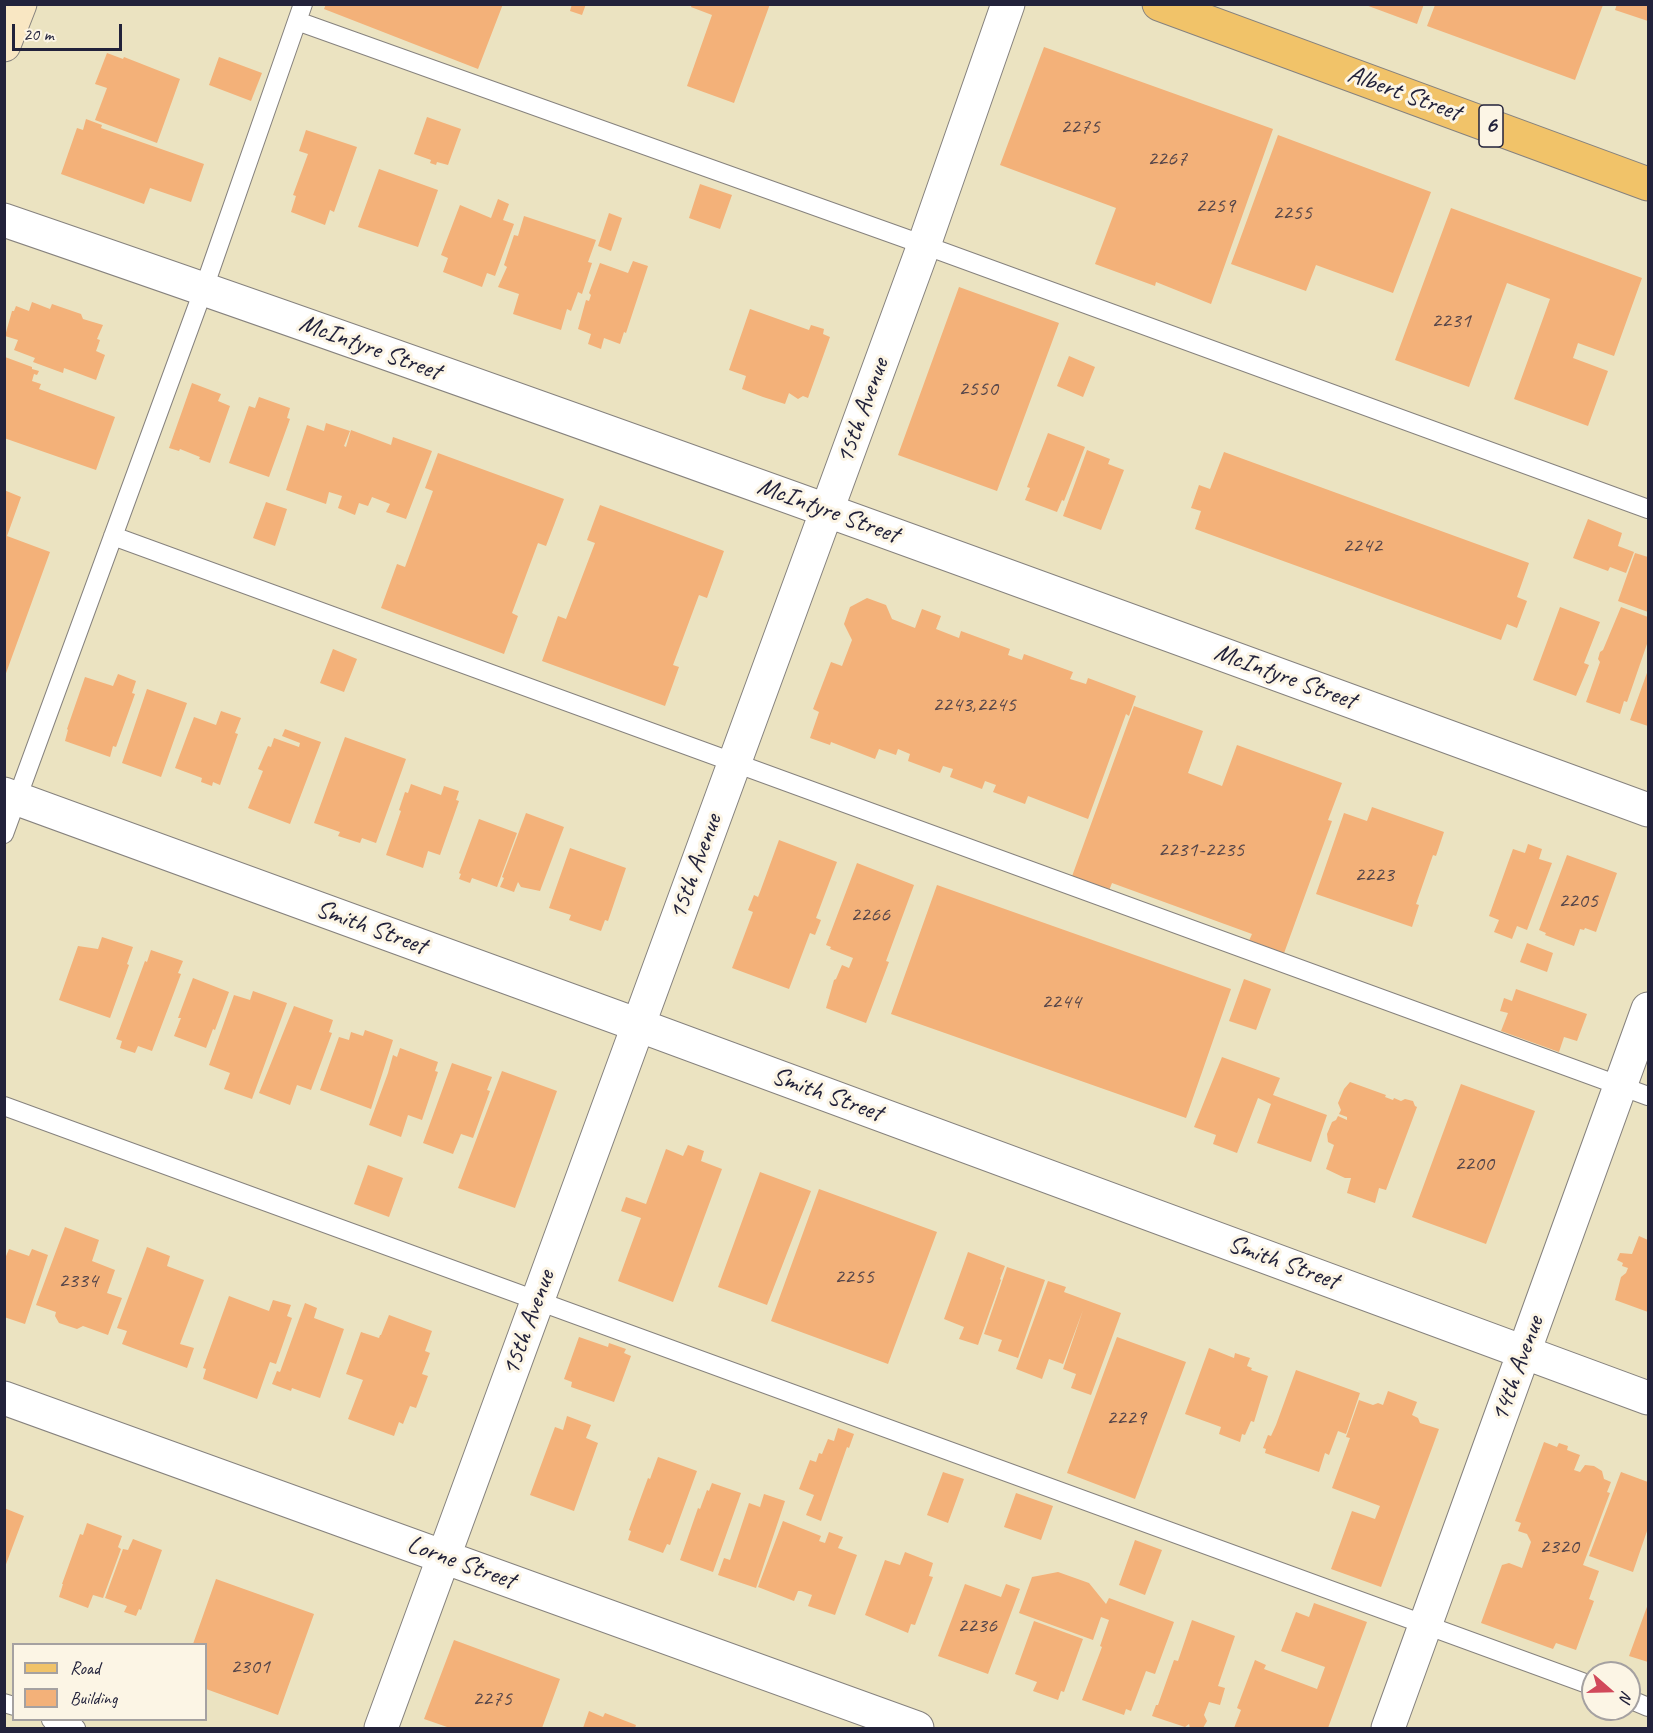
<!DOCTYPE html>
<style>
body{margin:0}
#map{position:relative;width:1653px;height:1733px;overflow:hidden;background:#ebe3c1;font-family:Caveat,sans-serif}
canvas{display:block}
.frame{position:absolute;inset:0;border:6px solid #22223b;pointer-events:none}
.legend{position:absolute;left:12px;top:1643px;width:195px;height:78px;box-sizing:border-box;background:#fcf5e5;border:2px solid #a5a1a1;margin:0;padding:8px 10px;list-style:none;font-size:18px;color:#22223b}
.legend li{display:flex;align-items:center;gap:12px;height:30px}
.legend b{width:30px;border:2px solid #a5a1a1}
.north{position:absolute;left:1581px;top:1661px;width:60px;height:60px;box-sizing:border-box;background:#fcf5e5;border:2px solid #a5a1a1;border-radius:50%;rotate:110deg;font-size:16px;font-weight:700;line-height:24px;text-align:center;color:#22223b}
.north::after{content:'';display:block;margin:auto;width:21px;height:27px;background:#d1495b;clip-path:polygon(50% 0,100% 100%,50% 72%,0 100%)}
.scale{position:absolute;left:12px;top:24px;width:110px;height:27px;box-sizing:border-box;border:3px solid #22223b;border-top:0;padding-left:8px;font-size:18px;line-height:21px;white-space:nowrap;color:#22223b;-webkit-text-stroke:4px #fcf5e5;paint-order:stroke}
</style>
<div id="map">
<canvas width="1653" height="1733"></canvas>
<div class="frame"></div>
<ul class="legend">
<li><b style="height:8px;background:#f1c369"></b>Road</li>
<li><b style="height:16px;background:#f3b179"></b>Building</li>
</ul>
<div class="north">N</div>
<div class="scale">20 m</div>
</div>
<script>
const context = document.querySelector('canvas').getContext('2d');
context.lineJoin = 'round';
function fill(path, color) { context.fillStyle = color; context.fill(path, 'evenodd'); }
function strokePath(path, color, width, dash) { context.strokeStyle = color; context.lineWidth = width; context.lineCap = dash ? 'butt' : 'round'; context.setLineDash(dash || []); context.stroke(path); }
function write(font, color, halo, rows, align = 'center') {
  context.font = font + ' Caveat,sans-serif'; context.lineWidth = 6; context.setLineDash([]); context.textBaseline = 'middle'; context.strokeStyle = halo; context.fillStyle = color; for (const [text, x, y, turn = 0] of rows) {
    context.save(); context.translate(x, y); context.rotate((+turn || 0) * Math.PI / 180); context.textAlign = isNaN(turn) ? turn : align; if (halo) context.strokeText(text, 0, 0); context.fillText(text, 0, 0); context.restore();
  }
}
const building = new Path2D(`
 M326,4H503L478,69L324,9Z
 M572,4H586L582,15L570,11Z
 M692,4H770L734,103L687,86L712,15L691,7Z
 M1363,4H1424L1417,24Z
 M1617,4H1648V21L1615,10Z
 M1435,5H1603L1575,80L1427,26Z
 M1044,47L1273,129L1211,304L1156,282L1155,286L1095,264L1116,208L1000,165Z
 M107,53L123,59L124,57L180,79L157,143L95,120L107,88L95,84Z
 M219,57L262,73L251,101L209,85Z
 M427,117L461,129L448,165L437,162L436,165L430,163L431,160L414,154Z
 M86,119L102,125L101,128L204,164L191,202L150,188L144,204L61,174L77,128L83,130Z
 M306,130L357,147L334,212L330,210L325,225L291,212L296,196L293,195L308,154L299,151Z
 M1278,135L1431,192L1393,293L1316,265L1306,291L1231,264Z
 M379,169L438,190L418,247L358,227Z
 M700,184L732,195L720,229L689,218Z
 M498,199L509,204L503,220L514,224L495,276L487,273L482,287L443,272L448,258L441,255L460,205L491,218Z
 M1451,208L1642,278L1614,356L1578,343L1573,358L1608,371L1588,426L1514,399L1550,299L1507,283L1469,387L1395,360Z
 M609,213L622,218L611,251L598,246Z
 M524,216L596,240L588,262L592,263L582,294L578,292L571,311L567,309L561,330L513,314L519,294L498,287L507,267L504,265L514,235L518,236Z
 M633,261L648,266L626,333L624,332L620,344L604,338L601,349L588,344L591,334L578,329L586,300L589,301L591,295L589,293L600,263L628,273Z
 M959,287L1059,323L997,491L898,455Z
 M32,302L50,309L52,304L81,314L83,319L103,325L97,339L100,340L96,351L105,355L96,380L64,368L63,373L33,362L35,358L14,350L18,340L5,336L12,311H14L16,306L29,311Z
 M750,309L809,330L811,325L824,329L823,334L830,337L808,398L803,396L798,399L789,393L785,404L763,397L742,389L746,376L729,370Z
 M1069,356L1095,367L1083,397L1057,386Z
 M5,357L32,367V369L39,371L37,375L34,374L32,381L41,384L39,389L115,417L96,470L4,438Z
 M192,383L221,394L218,401L230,406L210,463L199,459L200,457L180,449L179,451L169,448Z
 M259,397L290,408L287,418L290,419L269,477L229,463L249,406L255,408Z
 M326,423L350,431L344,446L346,447L351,430L391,445L393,437L432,451L406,519L386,512L390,504L372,497L368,506L359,503L355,515L338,508L342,496L329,492L326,504L286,490L307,425L324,431Z
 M1048,433L1085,447L1064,501L1062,500L1057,512L1025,500L1030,488L1027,487Z
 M1087,450L1110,459L1108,464L1124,470L1101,530L1063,516Z
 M1224,452L1529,563L1517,597L1527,601L1517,628L1507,624L1501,640L1195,529L1201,511L1191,508L1199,485L1210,489Z
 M438,453L564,499L546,546L538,543L512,613L518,616L504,654L381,608L397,564L405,567L433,491L425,488Z
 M4,490L21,497L7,536L50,552L5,676Z
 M266,502L287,509L275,546L253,538Z
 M600,505L724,551L707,598L699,595L673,665L679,667L665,706L542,661L558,616L566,619L595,543L587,540Z
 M1588,519L1622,533L1618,546L1634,552L1626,573L1610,567L1608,571L1573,558Z
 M1635,553L1648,557V612L1618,601Z
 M867,598L886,605L892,619L915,628L922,609L941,616L936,629L959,638L961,631L1010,649L1008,655L1022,660L1024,654L1073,672L1070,679L1086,684L1088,678L1136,696L1129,716L1126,714L1088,819L1028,796L1025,804L993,792L996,785L985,781L982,789L950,777L953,769L943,766L940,773L908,761L910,754L898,749L896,755L879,749L875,759L831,742L830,745L810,738L819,712L813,709L831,662L842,666L852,640L844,624L850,607Z
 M1560,607L1600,622L1584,663L1589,665L1576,696L1533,680Z
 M1621,607L1648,617V641L1627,702L1624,701L1620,714L1586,702L1600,662L1598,659L1600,652L1603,650Z
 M333,649L357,659L344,692L320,683Z
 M1648,670V726L1630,720Z
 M118,674L136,681L132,693L135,694L116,747L113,746L110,757L65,741L68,730L67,729L85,677L113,686Z
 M147,689L187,703L161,777L122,763Z
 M1134,706L1203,731L1188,773L1222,786L1237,745L1342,783L1328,820L1332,821L1283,956L1248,943L1252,934L1112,883L1108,893L1071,879Z
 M221,711L241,718L235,733L238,734L220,785L213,782L212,786L201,782L202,778L175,768L194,717L216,725Z
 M285,729L321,742L290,824L248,808L263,771L258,769L268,746L271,747L274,738L299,747L300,743L282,736Z
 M345,737L406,759L376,843L362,838L360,843L338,836L340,832L314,823Z
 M411,784L441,795L444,786L459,791L456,800L459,801L440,855L428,851L423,868L386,855L401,811L399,810L405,792L408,793Z
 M1372,807L1444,832L1436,856L1433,855L1416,904L1419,905L1412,927L1316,894L1344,813L1367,821Z
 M526,813L564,827L540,891L521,887L518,882L514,892L500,887L504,878L502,877Z
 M479,819L517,833L497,887L472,878L470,883L459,879L461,874L459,873Z
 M779,840L837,862L816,918L821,920L815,935L810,933L789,989L732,968L753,912L748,910L754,895L758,897L760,892Z
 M1528,844L1542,849L1539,859L1552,863L1527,930L1517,926L1512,939L1494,932L1499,920L1489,916L1513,849L1525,853Z
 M570,848L626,868L608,921L605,920L601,931L569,920L571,915L549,908Z
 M1567,855L1617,873L1596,932L1585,928L1584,930L1580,929L1574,946L1545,935L1546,933L1539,930Z
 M857,863L914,885L886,961L889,962L866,1023L826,1008L834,980L836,979L842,965L849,968L853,958L830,949L831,947L826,945Z
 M937,885L1231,989L1186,1118L891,1014Z
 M102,937L133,947L127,964L129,965L110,1018L59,1000L78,946L98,949Z
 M1527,943L1553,953L1547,972L1520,962Z
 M151,950L183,961L178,973L181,974L152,1051L138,1046L135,1053L120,1048L122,1041L116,1039L145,961L147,962Z
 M193,978L229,992L215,1030L213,1029L206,1048L174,1036L181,1018H178Z
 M1244,979L1271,989L1256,1030L1229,1021Z
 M1516,989L1587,1014L1577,1041L1564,1037L1559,1052L1501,1031L1508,1013L1500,1011L1504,998L1512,1001Z
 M253,991L287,1003L252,1099L224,1089L230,1073L209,1065L234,995L250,1000Z
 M294,1006L333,1020L329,1032L332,1033L311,1090L297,1085L290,1105L259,1093Z
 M365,1030L393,1040L371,1109L320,1090L339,1037L349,1040L351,1032L363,1036Z
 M400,1048L438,1062L435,1071L438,1072L422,1120L408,1115L401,1137L369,1125L388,1073L393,1055L397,1057Z
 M1222,1057L1280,1078L1273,1095L1327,1115L1311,1162L1257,1143L1271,1104L1258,1098L1237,1153L1213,1144L1216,1135L1194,1127Z
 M452,1063L492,1077L487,1090L490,1091L473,1138L461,1134L453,1154L423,1143Z
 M502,1071L557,1091L515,1208L458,1188Z
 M1350,1082L1386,1095L1385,1097L1393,1100L1394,1098L1401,1101L1405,1099L1413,1101L1415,1106L1417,1107L1386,1190L1379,1188L1375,1203L1347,1193L1351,1178H1345L1326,1169L1334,1145L1328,1142L1327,1134L1332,1122L1336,1120L1338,1116L1347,1120V1117L1339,1114L1341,1110L1338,1103L1344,1089Z
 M1461,1084L1535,1111L1486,1244L1412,1217Z
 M688,1145L704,1151L701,1161L722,1169L673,1302L618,1281L641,1218L621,1211L626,1197L646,1204L666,1149L683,1156Z
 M368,1165L403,1178L389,1217L354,1204Z
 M760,1172L811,1191L767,1305L718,1287Z
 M819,1189L937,1232L888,1364L771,1321Z
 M65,1227L99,1240L92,1261L115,1270L107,1293L122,1298L108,1335L83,1326L77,1329L59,1323L55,1316L56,1312L36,1305Z
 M1639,1236L1648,1240V1312L1615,1300L1621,1277L1626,1273L1628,1268L1622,1266L1623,1263L1617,1260L1620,1253L1632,1254Z
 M147,1247L170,1256L167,1266L204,1280L180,1344L194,1348L187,1368L122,1344L127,1331L117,1328Z
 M9,1249L29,1256L32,1249L48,1255L25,1324L4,1317V1261Z
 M968,1252L1005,1266L1000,1279L1001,1280L978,1345L959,1339L964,1327L944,1319Z
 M1007,1267L1045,1280L1018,1358L998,1351L1002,1340L984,1334Z
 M1048,1281L1066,1287L1064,1292L1121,1313L1091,1395L1071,1388L1076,1374L1063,1369L1083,1310L1063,1364L1049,1359L1042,1379L1016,1369Z
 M229,1296L269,1311L273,1300L291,1305L287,1316L292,1318L276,1364L270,1362L257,1399L203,1379L206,1369L203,1368Z
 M305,1303L317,1308L314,1318L344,1329L320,1398L292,1388L291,1391L272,1384L277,1371L280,1372Z
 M389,1315L432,1331L425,1351L430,1353L422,1374L428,1376L416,1408L410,1406L403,1424L399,1422L394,1436L348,1419L363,1380L346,1374L361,1332L379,1338L380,1335H381Z
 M579,1337L608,1347L609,1343L626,1349L624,1353L631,1356L614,1402L571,1387L572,1382L564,1379Z
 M1117,1337L1186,1362L1135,1499L1067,1473Z
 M1209,1348L1234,1358L1235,1353L1250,1358L1247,1366L1252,1368L1251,1370L1268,1376L1254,1422L1251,1421L1245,1435L1242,1434L1240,1442L1219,1434L1221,1427L1185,1414Z
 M1296,1370L1360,1393L1346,1434L1338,1431L1329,1455L1325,1453L1319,1472L1265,1453L1266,1449L1263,1448L1268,1435L1271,1436L1276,1425Z
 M1388,1391L1417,1402L1412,1415L1418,1418L1420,1423L1439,1429L1381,1587L1331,1569L1352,1511L1375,1519L1380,1506L1332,1488L1350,1438L1346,1437L1359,1400L1373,1405L1378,1403L1383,1405Z
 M567,1416L591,1425L586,1438L598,1443L574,1511L530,1495L555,1427L563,1430Z
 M838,1428L854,1434L849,1448L847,1447L821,1521L806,1515L814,1495L799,1489L810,1460L816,1462L819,1453L822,1454L828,1439L834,1441Z
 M1544,1442L1557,1447L1559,1443L1568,1446L1567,1450L1580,1455L1574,1470L1580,1472L1585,1465L1594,1466L1602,1471L1604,1479L1611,1482L1607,1492L1610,1493L1583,1565L1599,1571L1589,1599L1594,1601L1576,1650L1556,1643L1553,1649L1481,1623L1502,1565L1509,1563L1522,1568L1531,1542L1527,1534L1518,1531L1521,1523L1515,1521Z
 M658,1457L697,1471L670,1545L667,1544L663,1553L628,1540L631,1531L629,1530L648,1478L650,1479Z
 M943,1472L964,1479L948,1523L927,1515Z
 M1621,1472L1648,1482V1528L1633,1572L1589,1556Z
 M712,1483L741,1493L713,1572L680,1560L698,1508L700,1509L707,1490L709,1491Z
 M1016,1493L1053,1506L1041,1540L1004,1527Z
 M764,1494L785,1501L756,1588L718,1575L724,1558L730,1560L749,1503L760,1507Z
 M4,1508L24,1516L5,1567H4Z
 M783,1521L821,1536L819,1541L825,1543L829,1532L843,1537L838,1548L857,1555L835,1615L808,1606L812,1595L801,1591H798L794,1601L758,1587Z
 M87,1523L122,1536L118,1547L121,1549L103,1598L93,1595L88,1608L59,1597L63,1584H62L80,1534L83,1535Z
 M133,1539L162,1550L141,1610L139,1609L136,1616L124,1612L127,1606L105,1598L123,1549L128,1550Z
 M1135,1540L1162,1550L1145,1595L1119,1585Z
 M905,1552L933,1563L929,1576L933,1577L915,1625L911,1624L908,1633L865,1615L885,1560L900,1565Z
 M1058,1572L1089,1583L1106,1604L1109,1598L1174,1622L1155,1674L1146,1671L1131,1711L1126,1709L1124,1715L1082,1700L1102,1647L1100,1646L1109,1620L1101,1617L1093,1640L1019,1613L1032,1577Z
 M216,1579L314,1614L278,1715L206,1689V1644H193Z
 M965,1584L1001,1597L1006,1584L1020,1589L988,1674L938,1656Z
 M1314,1603L1367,1622L1328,1728H1234L1241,1710L1237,1708L1255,1660L1266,1665L1264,1669L1317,1689L1325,1667L1281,1651L1296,1612L1309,1617Z
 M1648,1604V1662L1629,1656Z
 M1192,1620L1235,1636L1218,1686L1225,1688L1220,1705L1209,1702L1204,1715L1207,1721L1203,1728H1190L1189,1724L1185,1727L1152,1716L1156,1705H1158L1174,1660L1178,1661Z
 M1034,1621L1083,1639L1064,1692L1061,1691L1058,1700L1033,1691L1037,1682L1015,1674Z
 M454,1640L560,1679L542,1728H450L424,1719Z
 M589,1711L603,1717L605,1713L636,1725L635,1728H583Z`);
const service = new Path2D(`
 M297,21L924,245L1648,509
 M113,536L1648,1096
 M4,834L204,288L303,4
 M4,1106L1593,1686
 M1629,1699L1648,1707
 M4,1703L14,1706
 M51,1720L76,1728`);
const minor = new Path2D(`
 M4,220C555,409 1102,610 1648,810
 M4,794L638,1025L1648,1398
 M4,1398L917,1728
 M381,1728L924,245L1008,4
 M1388,1728L1648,1009`);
const secondary = new Path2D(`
 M4,45L20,4`);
const primary = new Path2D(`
 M1159,4L1648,184`);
const numberNames = [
 ["2275",1080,127],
 ["2267",1167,159],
 ["2259",1215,206],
 ["2255",1292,213],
 ["2231",1451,321],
 ["2550",978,389],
 ["2242",1362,546],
 ["2243,2245",974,705],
 ["2231-2235",1201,850],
 ["2223",1374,875],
 ["2205",1578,901],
 ["2266",870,915],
 ["2244",1061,1002],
 ["2200",1474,1164],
 ["2255",854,1277],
 ["2334",78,1281],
 ["2229",1126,1418],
 ["2320",1559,1547],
 ["2236",977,1626],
 ["2301",250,1667],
 ["2275",492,1699]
];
const shields = [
 [1491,126,24]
];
const shieldNames = [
 ["6",1491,126]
];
const streetNames = [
 ["Albert Street",1404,94,20],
 ["McIntyre Street",370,348,20],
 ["15th Avenue",863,411,-70],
 ["McIntyre Street",828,511,20],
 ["McIntyre Street",1285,677,20],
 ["15th Avenue",696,867,-70],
 ["Smith Street",371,928,20],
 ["Smith Street",827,1095,20],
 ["Smith Street",1283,1263,20],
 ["15th Avenue",529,1323,-70],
 ["14th Avenue",1518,1369,-70],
 ["Lorne Street",461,1563,20]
];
fill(building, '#f3b179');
strokePath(service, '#86827e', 20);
strokePath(minor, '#86827e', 35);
strokePath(secondary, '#86827e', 35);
strokePath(primary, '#86827e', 35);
strokePath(service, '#fff', 18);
strokePath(minor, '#fff', 33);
strokePath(secondary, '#f9e7c3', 33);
strokePath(primary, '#f1c369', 33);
write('22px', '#56464a', null, numberNames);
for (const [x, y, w] of shields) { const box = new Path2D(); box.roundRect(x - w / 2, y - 21, w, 42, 4.5); context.fillStyle = '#fcf5e5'; context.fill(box); strokePath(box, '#22223b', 1.5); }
write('bold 24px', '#22223b', null, shieldNames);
write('26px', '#22223b', '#fcf5e5', streetNames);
</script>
